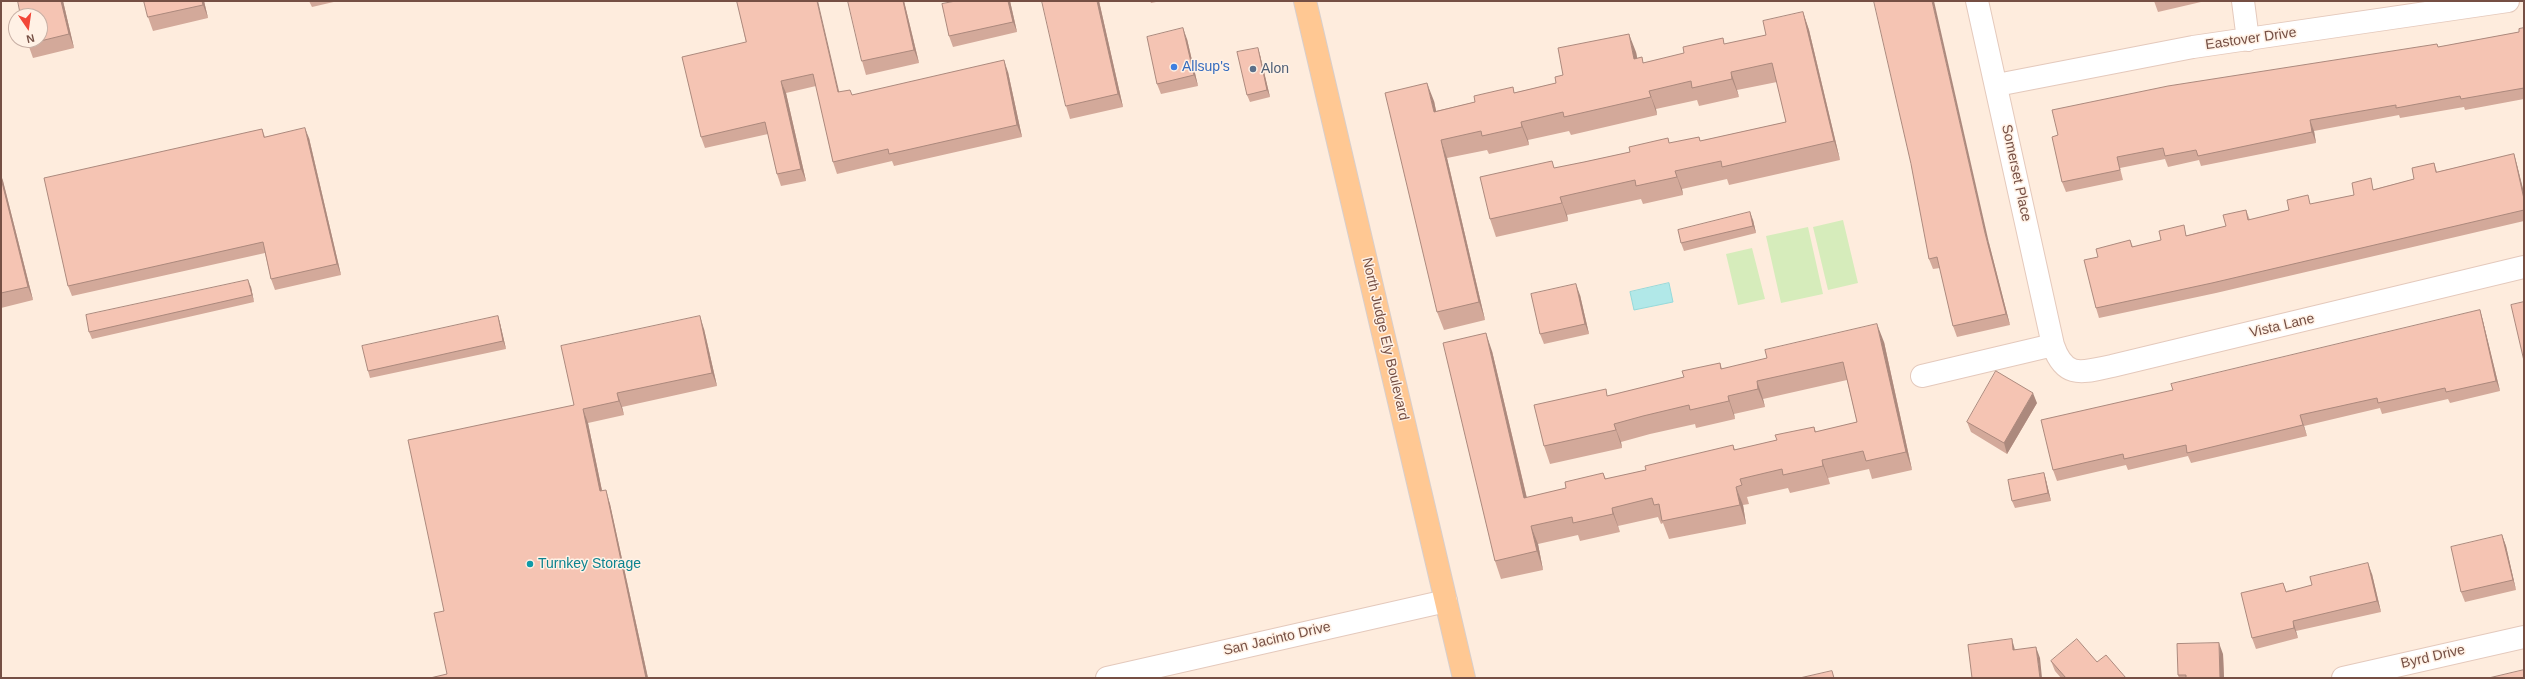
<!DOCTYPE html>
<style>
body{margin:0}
#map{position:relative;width:2525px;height:679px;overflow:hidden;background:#feecdd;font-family:Arial,sans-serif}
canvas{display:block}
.frame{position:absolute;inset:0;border:2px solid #754f44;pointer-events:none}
.north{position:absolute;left:8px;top:8px;width:40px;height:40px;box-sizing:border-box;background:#fff1e5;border:1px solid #c8b0a5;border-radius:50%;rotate:167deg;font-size:11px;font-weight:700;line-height:16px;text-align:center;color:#754f44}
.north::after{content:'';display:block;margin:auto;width:14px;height:18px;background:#f24738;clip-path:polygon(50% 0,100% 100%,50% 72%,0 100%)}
</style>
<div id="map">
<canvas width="2525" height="679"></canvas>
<div class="frame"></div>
<div class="north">N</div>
</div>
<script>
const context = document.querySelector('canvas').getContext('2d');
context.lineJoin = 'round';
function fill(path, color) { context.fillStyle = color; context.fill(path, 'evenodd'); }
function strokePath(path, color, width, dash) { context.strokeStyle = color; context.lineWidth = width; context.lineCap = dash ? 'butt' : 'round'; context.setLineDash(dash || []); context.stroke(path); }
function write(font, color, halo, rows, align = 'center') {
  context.font = font + ' Arial,sans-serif'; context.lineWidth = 3; context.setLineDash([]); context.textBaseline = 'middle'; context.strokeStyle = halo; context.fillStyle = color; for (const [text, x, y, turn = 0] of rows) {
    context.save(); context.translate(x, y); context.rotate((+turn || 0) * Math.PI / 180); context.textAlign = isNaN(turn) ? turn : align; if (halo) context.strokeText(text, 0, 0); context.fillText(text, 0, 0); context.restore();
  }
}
const green = new Path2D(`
 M1843,220L1858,283L1828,290L1813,227Z
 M1808,227L1823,294L1781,303L1766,236Z
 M1752,248L1765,299L1738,305L1726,254Z`);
const water = new Path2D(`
 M1669,283L1673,302L1634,310L1630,292Z`);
const minor = new Path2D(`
 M1977,1L2053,345C2065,380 2083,372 2112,366L2524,267
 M2243,1L2248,40
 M1997,85L2193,47L2508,1
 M1922,376L2053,345
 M1107,678L1446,601
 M2343,678L2524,637`);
const major = new Path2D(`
 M1305,1L1464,678`);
const wall = new Path2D(`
 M63,1L74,48L33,58L28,44Z
 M144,1H204L208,18L153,31L148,17Z
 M309,1H338L312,7Z
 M737,1L839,92L852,95L1008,72L1022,137L894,166L892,161L837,174L833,162L816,86L786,93L806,181L781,186L777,174L768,134L705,148L701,137L746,42Z
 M904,1L919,63L866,75L862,61Z
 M1010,1L1017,32L953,47L949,36Z
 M1099,1L1123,107L1070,119L1066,106Z
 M1150,1H1161L1151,3Z
 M2154,1H2200L2201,2L2158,12Z
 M1803,12L1809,30L1840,160L1729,185L1727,179L1682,189L1683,195L1643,204L1641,199L1567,215L1568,221L1496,237L1490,219L1555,168L1584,162L1699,137L1700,141L1786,122L1777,82L1737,90L1739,97L1699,106L1697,100L1656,109L1657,115L1571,135L1569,131L1528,140L1529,145L1489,154L1487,150L1447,158L1485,320L1444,330L1437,312L1434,101L1436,111L1556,83L1563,75L1636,52L1637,58L1644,63L1766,35Z
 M2524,28V99L2465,110L2464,107L2400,118L2399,115L2314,131L2316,143L2201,166L2199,160L2168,167L2165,159L2120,168L2123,180L2066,192L2062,182L2058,135L2438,47L2519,32Z
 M1187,39L1198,86L1161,94L1157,84Z
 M1258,48L1260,55L1270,97L1250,102L1247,95Z
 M262,129L265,137L309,138L341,275L275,290L271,279L265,253L72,296L68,286Z
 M2514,154L2517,165L2524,193V221L2216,293L2099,318L2096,308L2098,257L2130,240L2133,247L2188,235L2226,226L2246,210L2250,220L2311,204L2354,195L2375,189L2414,179L2434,163L2437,172Z
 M1,175L3,181L33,300L1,308Z
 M1753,220L1756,233L1684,251L1681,243Z
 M1989,243L2010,325L1957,337L1953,326L1940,268L1933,269L1929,259Z
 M251,287L254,302L92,339L89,332Z
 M1580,295L1589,334L1544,344L1540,334Z
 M2480,310L2483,321L2500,391L2450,403L2448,399L2382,414L2380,408L2304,426L2307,436L2191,463L2188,456L2128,470L2126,465L2057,481L2053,470L2173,390Z
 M498,316L500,323L506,349L370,378L368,371Z
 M704,329L717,386L622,407L624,415L588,423L602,491L610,504L648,678H430L447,674L574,405Z
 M1884,342L1912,470L1872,479L1869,469L1828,478L1830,484L1790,493L1788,488L1747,497L1749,504L1743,505L1746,524L1669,539L1663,523L1661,524L1658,517L1618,526L1620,532L1580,541L1578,535L1538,544L1543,570L1501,579L1495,561L1492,351L1527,498L1566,488L1603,473L1606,479L1646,470L1733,445L1735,450L1777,440L1814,427L1816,432L1857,422L1847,380L1763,399L1765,407L1734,414L1735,419L1696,428L1695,424L1650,434L1621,442L1622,448L1550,464L1544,446L1608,396L1684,377L1720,363L1722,369Z
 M2037,403L2007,454L1971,432L1967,422Z
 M2044,473L2046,480L2051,501L2015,508L2012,501Z
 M2502,535L2506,546L2516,590L2465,602L2461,592Z
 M2372,574L2381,612L2296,631L2298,638L2256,649L2252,638L2283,583L2286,591Z
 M2223,654L2224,678H2179L2178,675Z
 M2051,661L2097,662L2126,678H2061L2055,671Z`);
const shadedWall = new Path2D(`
 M61,1H63L74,48L69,34Z
 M202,1H204L208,18L203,5Z
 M817,1H818L842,104L838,92Z
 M903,1H904L919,63L914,50Z
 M1008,1H1010L1017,32L1013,22Z
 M1097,1H1099L1123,107L1118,94Z
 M1932,1H1934L1989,243L2010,325L2006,314L1985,233Z
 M1803,12L1809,30L1840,160L1834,141Z
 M1183,28L1187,39L1198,86L1194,75Z
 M1629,34L1636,52L1641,77L1634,59Z
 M1258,48L1260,55L1270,97L1267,90Z
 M1004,60L1008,72L1022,137L1017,125Z
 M1731,72L1737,90L1739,97L1732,79Z
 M781,81L786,93L806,181L801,169Z
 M1427,83L1434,101L1440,130L1434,112Z
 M1649,91L1656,109L1657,115Z
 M2310,120L2314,131L2316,143L2312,132Z
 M1521,122L1528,140L1529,145L1522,127Z
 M305,128L309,138L341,275L337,264Z
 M1441,140L1447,158L1485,320L1479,302Z
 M2514,154L2517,165L2524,193V199Z
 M1675,171L1682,189L1683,195Z
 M1,175L3,181L33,300L28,287L1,178Z
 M1560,197L1567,215L1568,221Z
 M1750,212L1753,220L1756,233L1753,226Z
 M248,280L251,287L254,302L252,295Z
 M1576,284L1580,295L1589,334L1585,324Z
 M2480,310L2483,321L2500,391L2496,381Z
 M498,316L500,323L506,349L503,341Z
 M700,316L704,329L717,386L712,373Z
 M1877,324L1884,342L1912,470L1906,452Z
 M1486,333L1492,351L1531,516L1524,498Z
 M1757,381L1763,399L1765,407L1758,389Z
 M617,393L622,407L624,415L619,401Z
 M2033,393L2037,403L2007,454L2004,443Z
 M1728,396L1734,414L1735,419L1729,401Z
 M583,409L588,423L605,505L600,491Z
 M2300,415L2304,426L2307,436L2303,425Z
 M1614,424L1621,442L1622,448Z
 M1822,460L1830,484L1823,466Z
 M2044,473L2046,480L2051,501L2048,493Z
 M1736,487L1743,505L1746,524L1740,505Z
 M606,490L610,504L648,678H646Z
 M1612,508L1620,532L1613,514Z
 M1531,526L1538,544L1543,570L1537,551Z
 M2502,535L2506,546L2516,590L2513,580Z
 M2368,563L2372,574L2381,612L2377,601Z
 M2293,621L2296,631L2298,638L2294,628Z
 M2012,639L2015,650H2013Z
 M2219,643L2223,654L2224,678H2220Z
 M2036,647L2040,658L2042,678H2040Z`);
const building = new Path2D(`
 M18,1H61L69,34L28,44L27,40H40V16H21Z
 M144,1H202L203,5L148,17Z
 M737,1H817L838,92L850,90L852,95L1004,60L1017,125L889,154L888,149L833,162L813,74L781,81L801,169L777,174L765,122L701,137L682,57L746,42Z
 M848,1H903L914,50L862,61Z
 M956,1H1008L1013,22L949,36L942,4Z
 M1042,1H1097L1118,94L1066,106Z
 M1874,1H1932L1985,233L2006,314L1953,326L1937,257L1929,259L1911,164Z
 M1803,12L1834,141L1722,167L1721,161L1675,171L1677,177L1636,186L1635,180L1560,197L1562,203L1490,219L1480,177L1552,161L1554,168L1584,162L1630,152L1629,147L1668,138L1669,143L1699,137L1700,141L1786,122L1772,63L1731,72L1732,79L1692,88L1691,81L1649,91L1651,97L1564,117L1563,112L1521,122L1522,127L1482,136L1481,131L1441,140L1479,302L1437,312L1385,93L1427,83L1434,112L1475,102L1474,96L1513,87L1514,93L1556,83L1555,77L1563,75L1558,48L1629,34L1634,59L1642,57L1643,63L1684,53L1683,47L1723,38L1724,44L1766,35L1763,21Z
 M1183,28L1194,75L1157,84L1147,37Z
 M2524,28V88L2461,99L2460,96L2396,108V105L2310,120L2312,132L2198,156L2196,150L2165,156L2163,148L2117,157L2120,170L2062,182L2052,137L2058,135L2052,110L2168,86L2437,44L2438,47L2519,32V29Z
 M1258,48L1267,90L1247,95L1237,52Z
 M305,128L337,264L271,279L263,242L68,286L44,178L262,129L264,137Z
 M2514,154L2524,199V210L2212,283L2096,308L2084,260L2098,257L2096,249L2130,240L2132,247L2161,240L2159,231L2184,225L2186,236L2226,226L2223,215L2246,210L2248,220L2289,210L2287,200L2308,195L2310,204L2354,195L2352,183L2371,178L2373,190L2414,179L2412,168L2434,163L2436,172Z
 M1,178L28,287L1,293Z
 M1750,212L1753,226L1681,243L1678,230Z
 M248,280L252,295L89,332L86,315Z
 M1576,284L1585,324L1540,334L1531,294Z
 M2524,302V361L2511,305Z
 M2480,310L2496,381L2446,392L2445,388L2378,403L2377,398L2300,415L2303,425L2187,453L2186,445L2124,459L2123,454L2053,470L2041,420L2173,390L2171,384Z
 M498,316L503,341L368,371L362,346Z
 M700,316L712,373L617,393L619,401L583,409L600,491L606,490L646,678H430L447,674L434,613L444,611L408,440L574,405L561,346Z
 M1877,324L1906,452L1866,461L1863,451L1822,460L1823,466L1783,475L1782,469L1740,479L1742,485L1736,487L1740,505L1662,521L1659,504L1654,505L1652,498L1612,508L1613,514L1573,523L1572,517L1531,526L1537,551L1495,561L1443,343L1486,333L1524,498L1566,488L1565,482L1603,473L1605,479L1646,470L1645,466L1733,445L1734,450L1777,440L1775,435L1814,427L1815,432L1857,422L1843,362L1757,381L1758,389L1728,396L1729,401L1690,410L1689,405L1643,416L1614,424L1616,430L1544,446L1534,405L1606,389L1607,396L1684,377L1682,371L1720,363L1721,369L1767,358L1765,350Z
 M1996,371L2033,393L2004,443L1967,422Z
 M2044,473L2048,493L2012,501L2008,480Z
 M2502,535L2513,580L2461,592L2451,547Z
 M2368,563L2377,601L2293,621L2294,628L2252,638L2241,593L2283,583L2286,592L2312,585L2310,577Z
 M2012,639L2013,650L2036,647L2040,678H1972L1968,645Z
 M2077,639L2097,662L2106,655L2126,678H2066L2051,661Z
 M2219,643L2220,678H2186V675H2178L2177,644Z
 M2524,670V678H2489Z
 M1832,671L1834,678H1800Z`);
const markers = [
 [1174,67,4,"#3f7fe0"],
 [1253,69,4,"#5c6f8a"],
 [530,564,4,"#0f9aa8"]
];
const streetNames = [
 ["Eastover Drive",2251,39,-8],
 ["Somerset Place",2016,173,78],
 ["Vista Lane",2282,326,-13],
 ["North Judge Ely Boulevard",1385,339,77],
 ["San Jacinto Drive",1277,639,-13],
 ["Byrd Drive",2433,657,-13]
];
const shopNames = [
 ["Allsup's",1182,67]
];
const serviceNames = [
 ["Alon",1261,69]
];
const cultureNames = [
 ["Turnkey Storage",538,564]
];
fill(green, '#d6ecbb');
fill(water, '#b1e8e8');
strokePath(water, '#96d9da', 1);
strokePath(minor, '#e4c9bc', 24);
strokePath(major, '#d8cecb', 24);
strokePath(minor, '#fff', 22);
strokePath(major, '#ffc893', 22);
fill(wall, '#d3a99a');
fill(shadedWall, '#ac897d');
fill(building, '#f5c4b3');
strokePath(building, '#ac897d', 1);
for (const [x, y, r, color] of markers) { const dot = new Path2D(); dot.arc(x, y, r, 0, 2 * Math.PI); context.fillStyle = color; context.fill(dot); strokePath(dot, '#fff1e5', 1.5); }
write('14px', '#754f44', '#fff1e5', streetNames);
write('14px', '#366cbe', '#fff1e5', shopNames, 'left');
write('14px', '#4e5e75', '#fff1e5', serviceNames, 'left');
write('14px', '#0d838f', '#fff1e5', cultureNames, 'left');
</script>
